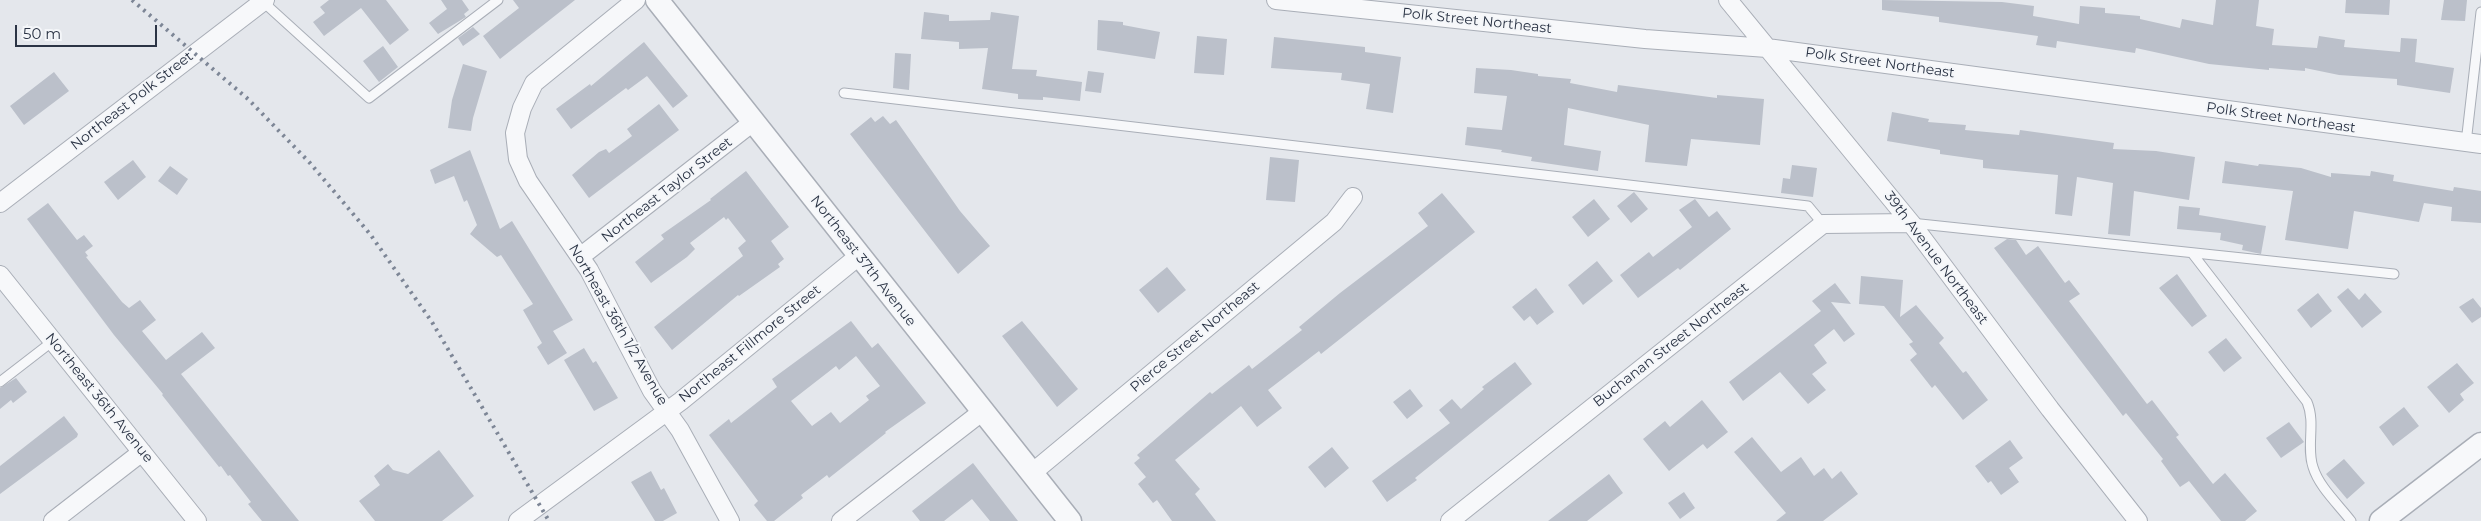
<!DOCTYPE html>
<style>
body{margin:0}
#map{position:relative;width:2481px;height:521px;overflow:hidden;background:#e4e7ec;font-family:Montserrat,sans-serif}
canvas{display:block}
.scale{position:absolute;left:15px;top:25px;width:142px;height:22px;box-sizing:border-box;border:2px solid #2b3445;border-top:0;padding-left:6px;font-size:15px;line-height:18px;white-space:nowrap;color:#2b3445;-webkit-text-stroke:4px #f4f6f9;paint-order:stroke}
</style>
<div id="map">
<canvas width="2481" height="521"></canvas>
<div class="scale">50 m</div>
</div>
<script>
const context = document.querySelector('canvas').getContext('2d');
context.lineJoin = 'round';
function fill(path, color) { context.fillStyle = color; context.fill(path, 'evenodd'); }
function strokePath(path, color, width, dash) { context.strokeStyle = color; context.lineWidth = width; context.lineCap = dash ? 'butt' : 'round'; context.setLineDash(dash || []); context.stroke(path); }
function write(font, color, halo, rows, align = 'center') {
  context.font = font + ' Montserrat,sans-serif'; context.lineWidth = 4; context.setLineDash([]); context.textBaseline = 'middle'; context.strokeStyle = halo; context.fillStyle = color; for (const [text, x, y, turn = 0] of rows) {
    context.save(); context.translate(x, y); context.rotate((+turn || 0) * Math.PI / 180); context.textAlign = isNaN(turn) ? turn : align; if (halo) context.strokeText(text, 0, 0); context.fillText(text, 0, 0); context.restore();
  }
}
const building = new Path2D(`
 M329,0H386L409,30L390,45L361,8L324,36L313,22L325,13L320,7Z
 M441,0H462L469,10L464,14L466,17L438,34L429,23L447,9Z
 M513,0H575L500,59L483,36L519,8Z
 M1882,0L2002,2L2034,6L2033,16L2079,24L2080,6L2105,8V13L2140,16V19L2180,28L2182,19L2213,25L2216,0H2259L2256,26L2274,29L2272,45L2317,48L2319,36L2345,40L2344,47L2400,52L2401,38L2417,39L2415,62L2454,68L2450,93L2397,85V79L2339,75L2305,68V71L2269,68V70L2209,64L2136,48L2135,53L2057,41L2056,48L2036,45L2038,36L1939,22V17L1882,10Z
 M2346,0H2390L2389,15L2345,13Z
 M2444,0H2467L2465,21L2441,20Z
 M924,12L949,15V21L990,20L991,12L1019,16L1012,69L1037,70L1036,76L1082,82L1080,101L1043,97V100L1018,99V94L982,89L988,48L959,49V42L921,39Z
 M1098,20L1123,22V25L1160,32L1155,59L1097,50Z
 M473,27L480,34L463,46L458,38Z
 M1197,36L1227,39L1224,75L1194,73Z
 M1274,37L1365,47V52L1401,57L1393,113L1366,109L1370,84L1341,80L1342,73L1271,68Z
 M644,42L688,96L673,108L647,76L628,90L626,88L571,129L556,109L590,84L591,86Z
 M383,46L398,67L379,82L363,61Z
 M895,53L911,54L909,90L893,88Z
 M463,64L487,71L473,118L471,131L448,128L452,100Z
 M1476,68L1511,70L1538,74V76L1571,79L1570,83L1617,92L1618,85L1717,98V95L1764,99L1760,145L1691,139L1687,166L1645,162L1649,125L1568,108L1564,145L1601,151L1598,171L1531,161L1532,157L1501,152L1502,150L1465,145L1467,127L1502,130L1507,96L1474,93Z
 M1088,71L1104,73L1101,93L1085,91Z
 M54,72L69,91L24,125L10,106Z
 M659,104L679,130L589,198L572,175L599,152L606,149L609,153L632,136L627,129Z
 M1892,112L1929,119L1928,122L1966,125L1965,130L2019,135L2020,130L2114,143L2113,149L2156,151L2195,157L2189,200L2134,191L2130,236L2108,234L2113,183L2077,177L2072,216L2055,214L2058,175L1983,168V160L1940,154V150L1887,141Z
 M883,116L890,124L896,120L960,211L990,246L958,274L850,134L871,117L875,122Z
 M470,150L500,229L512,221L573,320L553,331L567,353L548,365L537,347L542,343L523,310L533,304L501,255L497,257L470,234L477,225L467,200L464,202L454,176L435,184L430,170Z
 M1270,157L1299,160L1295,202L1266,200Z
 M133,160L146,177L118,200L104,182Z
 M2225,161L2258,166L2259,164L2301,168L2331,177V173L2370,176L2371,171L2394,175L2393,181L2453,191L2454,187L2481,191V223L2451,221L2452,207L2424,203L2419,222L2354,211L2348,249L2285,240L2293,191L2222,183Z
 M1792,165L1817,168L1813,197L1781,193L1783,178L1790,179Z
 M170,166L188,179L177,195L158,181Z
 M746,171L789,227L771,241L784,259L778,264L780,267L739,296L738,295L672,350L654,327L743,256L738,248L746,241L728,218L726,220L724,217L690,243L695,249L687,257L651,283L635,262L664,239L661,235L711,200L710,199Z
 M1634,192L1648,209L1631,223L1617,206Z
 M1442,193L1475,232L1321,354L1319,351L1268,390L1282,408L1257,427L1241,406L1175,460L1200,489L1195,494L1216,521H1172L1157,500L1153,503L1138,484L1146,477L1134,463L1140,458L1137,455L1210,392L1212,394L1249,365L1252,369L1302,330L1299,327L1340,293L1428,226L1418,213Z
 M1594,199L1610,219L1588,237L1572,217Z
 M1695,199L1709,217L1717,211L1731,229L1680,270L1678,268L1638,298L1620,275L1649,252L1653,257L1692,227L1679,210Z
 M48,203L77,240L84,235L93,246L85,252L88,256L86,257L122,302L129,308L140,300L156,320L142,331L166,360L202,332L215,348L181,374L299,521H262L248,504L251,502L230,475L228,476L221,466L219,467L162,395L163,394L114,335L27,219Z
 M2179,206L2200,208L2199,215L2266,226L2261,254L2242,250L2243,245L2220,240L2221,233L2177,229Z
 M2007,239L2016,240L2026,255L2038,246L2065,283L2069,280L2080,294L2069,301L2147,404L2152,400L2179,435L2176,437L2213,484L2225,473L2257,511L2245,521H2221L2189,481L2180,487L2161,461L2163,459L2126,413L2123,416L1994,248Z
 M1597,261L1613,281L1583,305L1568,285Z
 M1167,267L1186,290L1158,313L1139,290Z
 M2177,274L2207,316L2192,327L2159,288Z
 M1861,276L1903,280L1900,317L1916,305L1944,338L1939,343L1963,373L1966,371L1988,400L1963,420L1935,385L1932,388L1910,360L1917,354L1909,344L1913,342L1884,306L1859,304Z
 M1835,283L1851,304L1831,302L1855,334L1844,342L1834,329L1814,345L1827,363L1812,374L1826,390L1808,404L1780,372L1743,401L1729,382L1821,311L1812,301Z
 M1536,288L1554,312L1537,325L1530,316L1524,321L1512,307Z
 M2348,288L2359,300L2365,293L2382,312L2362,328L2337,297Z
 M2318,293L2332,311L2311,328L2297,310Z
 M2473,298L2481,308V317L2472,323L2459,307Z
 M851,321L872,348L878,343L926,403L885,432L886,433L829,478L827,475L801,495L803,498L774,521H767L754,505L758,501L709,435L729,419L731,423L777,387L772,379ZM856,356L880,386L866,396L869,400L840,423L831,412L812,426L791,401L836,366L839,370Z
 M1022,321L1078,389L1057,407L1002,336Z
 M2226,338L2242,358L2224,372L2208,352Z
 M584,348L593,363L596,361L618,398L594,411L564,360Z
 M1515,362L1532,384L1415,478L1417,480L1387,502L1372,481L1450,423L1439,410L1452,399L1461,409L1484,389L1482,387Z
 M2457,363L2474,383L2460,394L2464,400L2449,413L2427,387Z
 M16,378L27,392L13,403L11,400L0,409V388Z
 M1410,389L1423,406L1407,419L1393,402Z
 M1702,400L1728,432L1707,449L1703,444L1669,471L1643,439L1665,421L1670,427Z
 M2404,407L2419,426L2393,446L2379,427Z
 M64,416L78,434L77,437L0,494V466Z
 M2289,422L2304,442L2281,458L2266,438Z
 M1752,437L1781,472L1801,457L1814,476L1824,468L1832,479L1841,471L1858,494L1823,521H1776L1786,513L1734,452Z
 M2010,440L2023,458L2009,468L2019,482L2001,495L1991,481L1988,483L1975,466Z
 M1332,447L1349,468L1325,488L1308,467Z
 M439,450L474,496L442,521H375L359,501L380,485L374,476L388,464L393,470L408,474Z
 M2344,459L2365,483L2347,499L2326,474Z
 M973,463L1018,521H990L972,499L944,521H920L912,511Z
 M651,471L661,490L664,488L677,513L663,521H655L631,482Z
 M1609,474L1623,493L1587,521H1548Z
 M1684,492L1695,508L1680,519L1668,503Z`);
const service = new Path2D(`
 M261,0L369,98L498,0
 M844,93L1808,206L1823,224
 M2466,143L2481,12
 M1911,223L2394,274
 M2192,253L2307,402C2316,423 2306,447 2313,467C2319,487 2339,505 2351,521
 M0,382L53,341`);
const minor = new Path2D(`
 M636,0L534,83L522,108L515,133L518,159L528,181L589,270L652,391L680,430L730,521
 M1276,0L1645,39L1767,48L2481,144
 M1728,0L1911,223L2050,409L2138,521
 M0,203L265,0
 M580,257L753,122
 M0,275L197,521
 M1032,473L1334,222L1353,197
 M53,521L142,452
 M518,521L681,401L860,255
 M841,521L983,411
 M1450,521L1823,224L1911,223`);
const tertiary = new Path2D(`
 M657,0L1070,521
 M2381,521L2481,444`);
const rail = new Path2D(`
 M132,0L248,99L310,163L370,234L432,322L549,521`);
const streetNames = [
 ["Polk Street Northeast",1477,21,6],
 ["Polk Street Northeast",1880,63,8],
 ["Northeast Polk Street",132,101,-38],
 ["Polk Street Northeast",2281,118,8],
 ["Northeast Taylor Street",667,190,-38],
 ["39th Avenue Northeast",1936,258,53],
 ["Northeast 37th Avenue",863,261,52],
 ["Northeast 36th 1/2 Avenue",618,325,60],
 ["Pierce Street Northeast",1195,337,-40],
 ["Northeast Fillmore Street",750,344,-39],
 ["Buchanan Street Northeast",1671,345,-38],
 ["Northeast 36th Avenue",99,398,51]
];
fill(building, '#bbc0ca');
strokePath(service, '#a9aeb7', 11);
strokePath(minor, '#a9aeb7', 20);
strokePath(tertiary, '#a9aeb7', 25);
strokePath(service, '#f7f8fa', 9);
strokePath(minor, '#f7f8fa', 18);
strokePath(tertiary, '#f7f8fa', 22);
strokePath(rail, '#7d8696', 4, [2.5, 5]);
write('14px', '#2b3445', '#f4f6f9', streetNames);
</script>
